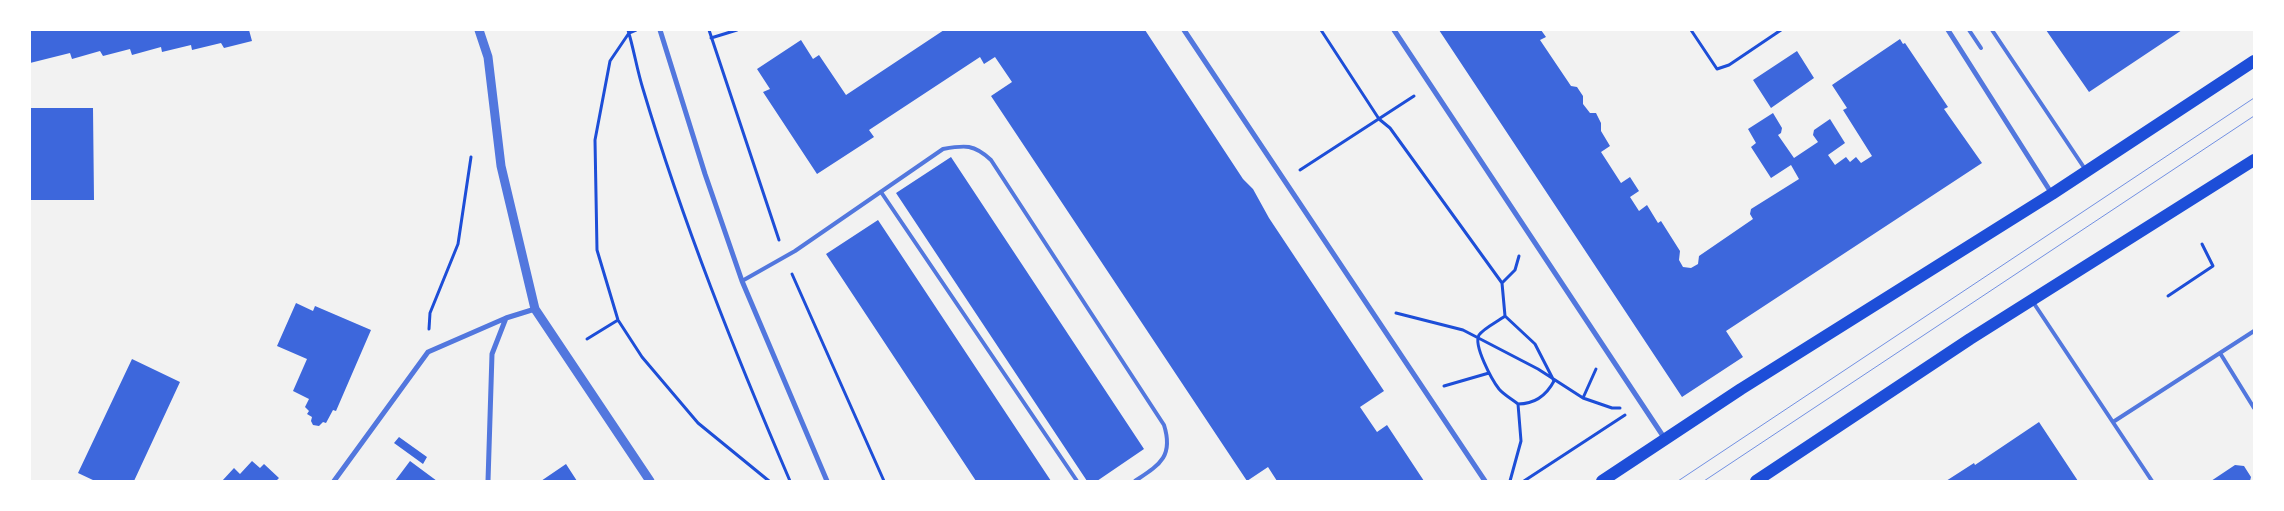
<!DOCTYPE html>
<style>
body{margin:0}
#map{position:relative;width:2284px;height:511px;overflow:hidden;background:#f2f2f2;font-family:"Nunito Sans",sans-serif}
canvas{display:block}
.frame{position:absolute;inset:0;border:31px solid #fff;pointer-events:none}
</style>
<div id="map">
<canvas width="2284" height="511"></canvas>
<div class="frame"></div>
</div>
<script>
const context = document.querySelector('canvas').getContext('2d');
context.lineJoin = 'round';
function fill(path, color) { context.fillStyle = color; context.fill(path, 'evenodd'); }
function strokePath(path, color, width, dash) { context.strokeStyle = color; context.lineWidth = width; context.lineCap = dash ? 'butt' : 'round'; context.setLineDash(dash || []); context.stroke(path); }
const building = new Path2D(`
 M30,30H249L252,41L224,48L221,43L192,50L191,45L162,52L161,47L132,55L130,49L103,56L100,51L72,59L70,53L30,63Z
 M944,30H1145L1243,179L1253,189L1269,218L1384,391L1360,407L1377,432L1387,425L1424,481H1277L1268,467L1247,481L991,96L1012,82L995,57L984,64L980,57L869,130L874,137L817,174L763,92L770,89L757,69L801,40L813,59L819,55L846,95Z
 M1439,30H1541L1546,37L1540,40L1571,86L1577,87L1583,96V104L1590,113H1596L1601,123V131L1610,146L1601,152L1621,183L1630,177L1639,191L1630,197L1639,211L1647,205L1658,223L1661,221L1680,251L1679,260L1683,267L1691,268L1698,264L1699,256L1753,219L1750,214L1751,209L1799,179L1791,165L1771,178L1751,147L1756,143L1748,129L1773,113L1782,128L1781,133L1778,135L1794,158L1818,142L1813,135L1814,130L1830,119L1845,143L1828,155L1835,165L1846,157L1850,162L1856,157L1861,163L1872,156L1843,110L1847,108L1832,85L1900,39L1903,44L1905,43L1948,107L1944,109L1982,163L1726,331L1743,357L1682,397Z
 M2046,30H2182L2089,92Z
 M1797,51L1814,78L1771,108L1753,80Z
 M30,108H93L94,200H30Z
 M951,157L1144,449L1097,481H1087L896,193Z
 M878,220L1051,481H976L826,254Z
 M296,303L313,311L315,306L371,330L336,411L333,410L326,423L323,422L319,426L313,425L311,421L312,417L307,414L309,411L305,407L309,399L293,391L307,359L277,346Z
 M132,359L180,382L134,481H95L78,473Z
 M2039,422L2078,481H1946L1974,463L1975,465Z
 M399,437L427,457L423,464L394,443Z
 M252,461L260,468L264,464L279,478L276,481H222L234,468L240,474Z
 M410,461L437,481H395Z
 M566,464L577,481H541Z
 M2235,465L2244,466L2251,477L2250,481H2211Z`);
const path = new Path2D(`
 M628,30C634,50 637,70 643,89C683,223 735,353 790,481
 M636,30L629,33L610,61L595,140L597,250L618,320L642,357L698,423L769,481
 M709,30L779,240
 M1321,30L1379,119L1390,128L1502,283
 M1691,30L1717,69L1729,65L1781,30
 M711,38L737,30
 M1300,170L1414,96
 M792,274L884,481
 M2168,296L2213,266L2202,244
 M1396,313L1463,330L1538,369L1583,398L1612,408H1620
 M1505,316L1535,344L1554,381C1546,396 1535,404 1518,404C1512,399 1504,395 1499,389C1492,380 1473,345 1479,335C1484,328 1497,322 1505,316Z
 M1505,316L1502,283L1515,270L1519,256
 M429,329L430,313L458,244L471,157
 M587,339L618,320
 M1444,386L1489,373
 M1583,398L1596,369
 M1510,481L1521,441L1518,404
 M1524,481L1625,415`);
const service = new Path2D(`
 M1969,30L1981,48
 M1992,30L2085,169
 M881,192L1077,481
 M742,281L795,251L943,149C965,145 974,144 991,160L1164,425C1174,457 1159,465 1135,481
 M2033,302L2152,481
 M2220,353L2254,408
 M2113,422L2254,331`);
const minor = new Path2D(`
 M660,30L705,174L742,281L827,481
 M1184,30L1485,481
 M1394,30L1665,439
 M1948,30L2052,194
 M334,481L428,352L506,318L535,309
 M488,481L492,354L506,318`);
const tertiary = new Path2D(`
 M479,30L488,57L501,166L535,309L650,481`);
const primary = new Path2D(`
 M1602,481L1741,389L2052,194L2254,61
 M1756,481L1970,339L2254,160`);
const tram = new Path2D(`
 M1678,481L2254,98
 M1704,481L2254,116`);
fill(building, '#3d67dc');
strokePath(path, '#1d4ed8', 3);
strokePath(service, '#5277de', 4);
strokePath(minor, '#5277de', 5);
strokePath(tertiary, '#5277de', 9);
strokePath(primary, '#1d4ed8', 12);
strokePath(tram, '#7290e2', 1);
</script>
